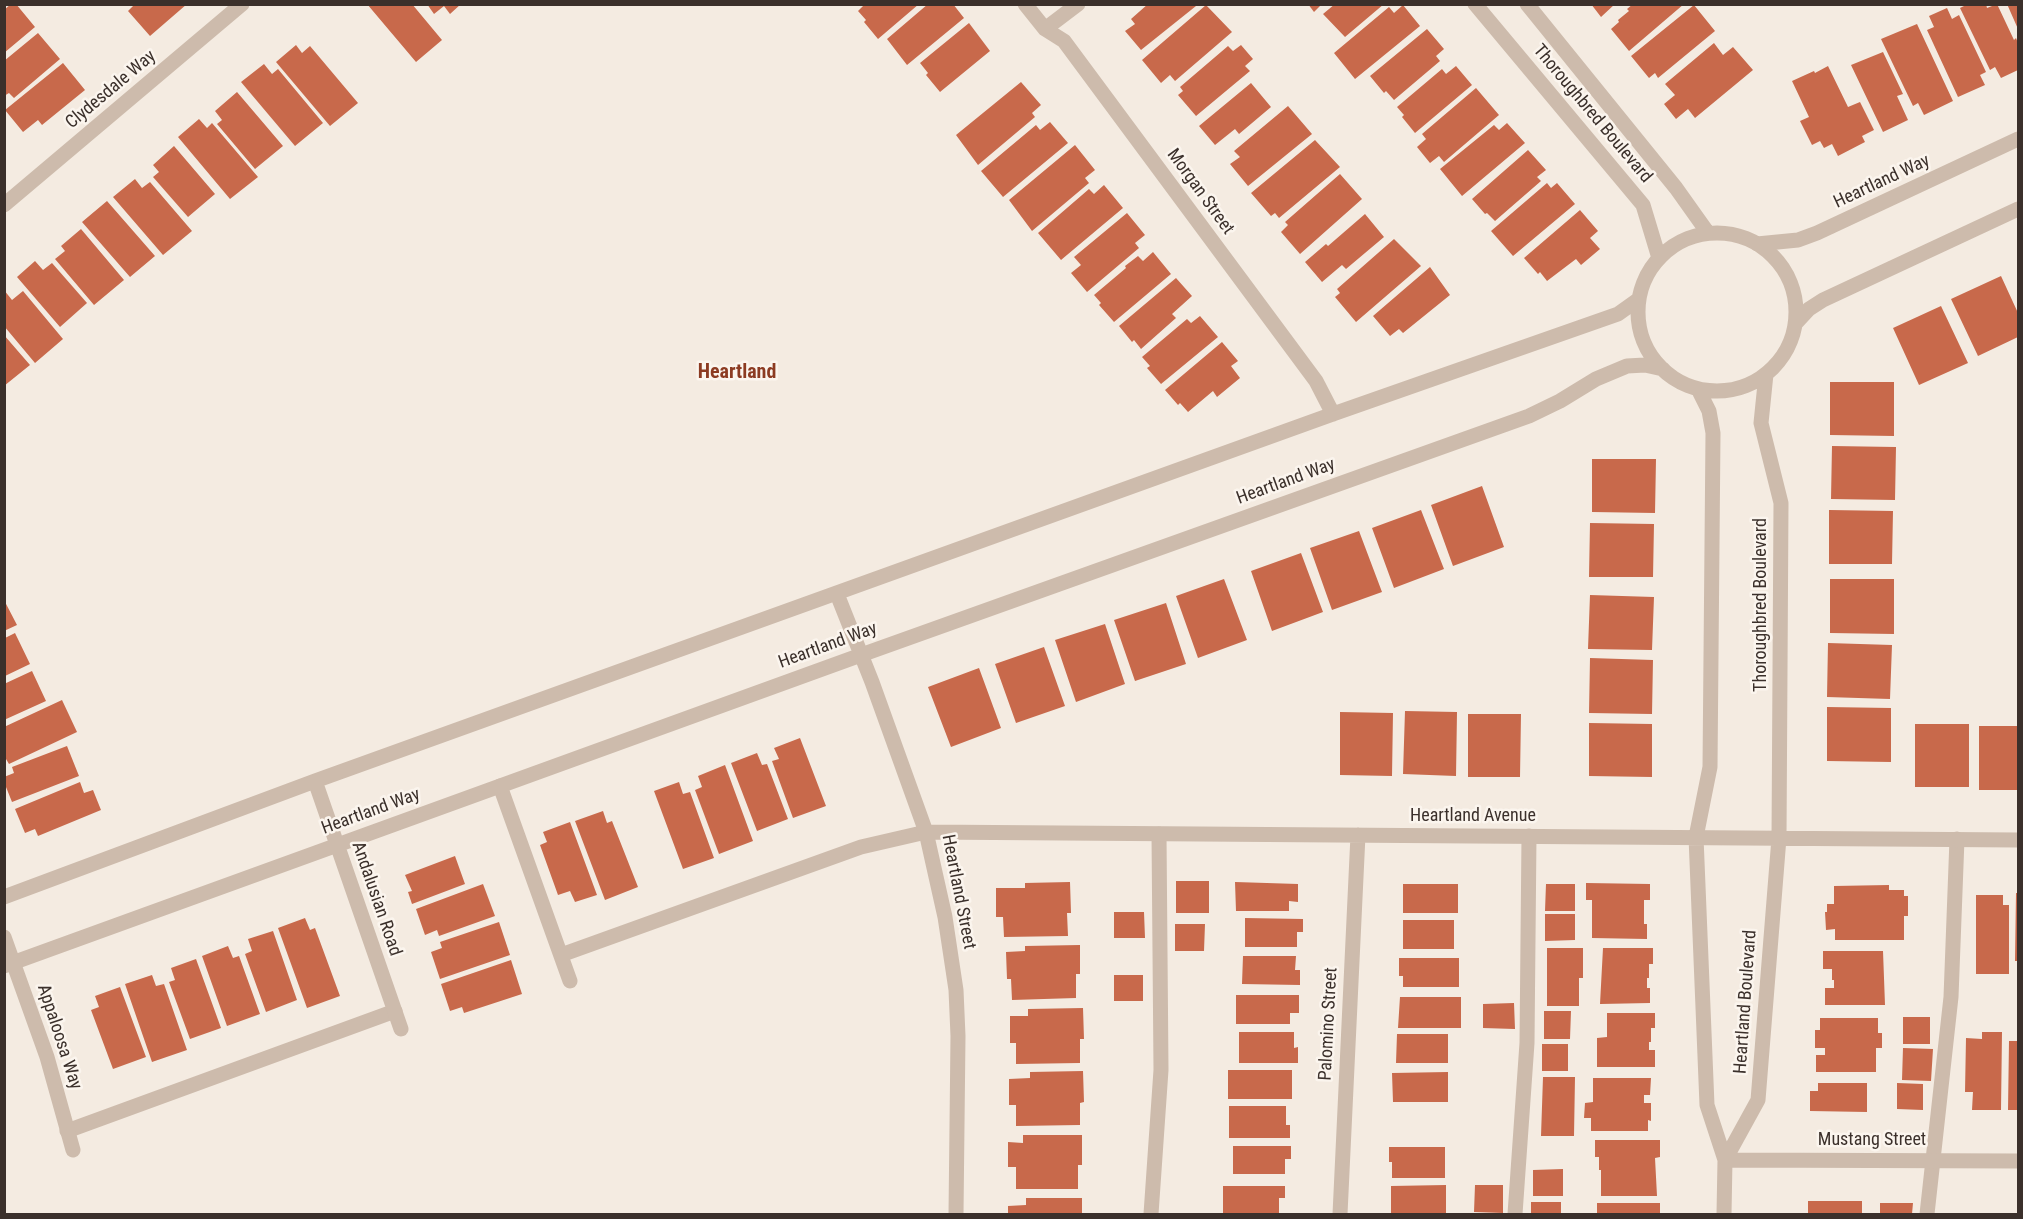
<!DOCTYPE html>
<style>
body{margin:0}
#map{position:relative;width:2023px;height:1219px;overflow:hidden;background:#f4ebe1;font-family:"Roboto Condensed",sans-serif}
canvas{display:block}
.frame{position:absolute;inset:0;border:6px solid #3b302b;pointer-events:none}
</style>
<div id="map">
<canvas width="2023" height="1219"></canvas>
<div class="frame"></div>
</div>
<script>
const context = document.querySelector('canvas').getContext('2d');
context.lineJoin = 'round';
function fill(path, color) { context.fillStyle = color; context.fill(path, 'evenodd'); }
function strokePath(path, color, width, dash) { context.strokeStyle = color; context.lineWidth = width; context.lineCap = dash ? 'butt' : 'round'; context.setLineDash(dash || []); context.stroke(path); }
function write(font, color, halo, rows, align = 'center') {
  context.font = font + ' "Roboto Condensed",sans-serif'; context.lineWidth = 5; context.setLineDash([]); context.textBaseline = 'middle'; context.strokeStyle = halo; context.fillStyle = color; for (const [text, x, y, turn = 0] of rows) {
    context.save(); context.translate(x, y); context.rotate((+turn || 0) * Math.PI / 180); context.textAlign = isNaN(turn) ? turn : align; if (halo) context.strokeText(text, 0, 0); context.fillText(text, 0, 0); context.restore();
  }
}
const building = new Path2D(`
 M11,4H16L35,27L4,53V10Z
 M135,4H187L150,36L128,11Z
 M367,4H412L442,40L416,62Z
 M427,4H461L450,14L444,6L434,14Z
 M865,4H919L878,39L864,22L866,20L858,11Z
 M928,4H953L964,18L907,65L887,39Z
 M1148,4H1195L1196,6L1141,50L1125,31L1135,24L1131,19Z
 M1308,4H1322L1314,12Z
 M1335,4H1384L1345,37L1323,14Z
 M1591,4H1615L1601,17Z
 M1633,4H1684L1629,51L1611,29L1619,22L1618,20L1629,11L1627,9Z
 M1968,4H1986L1987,8L1997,4L2014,40L2016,38L2018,43V70L2001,78L1995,67L1990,70L1960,8Z
 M2007,4H2018V29Z
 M1206,5L1232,32L1175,81L1170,75L1161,83L1142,60Z
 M1403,5L1420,26L1355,79L1334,53L1389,7L1394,13Z
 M1694,5L1715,31L1658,78L1655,73L1649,78L1631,56Z
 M1947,8L1952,19L1959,15L1986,72L1980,75L1985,85L1958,97L1927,30L1934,27L1929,16Z
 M969,23L990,51L940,92L926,75L928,73L920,63Z
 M1917,24L1953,101L1924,115L1918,103L1913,106L1881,39Z
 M1427,29L1444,49L1436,56L1440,61L1394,100L1386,91L1384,93L1370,76Z
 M38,33L60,59L14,98L9,93L4,96V61Z
 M1714,43L1723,55L1733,47L1753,70L1695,118L1688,109L1676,119L1664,104L1675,95L1665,84Z
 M296,45L302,53L310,46L358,103L330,126L276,62Z
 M1241,45L1253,59L1245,66L1250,71L1196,116L1178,95L1183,91L1180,87L1228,46L1233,51Z
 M1883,52L1903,94L1897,96L1908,120L1883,132L1851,65Z
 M63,63L85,90L42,125L38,120L23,132L5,110Z
 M264,64L272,74L278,69L323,123L295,146L241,82Z
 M1456,66L1472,85L1415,133L1402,117L1404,115L1397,107L1442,69L1446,74Z
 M1828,66L1848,107L1860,102L1874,130L1862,136L1865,142L1838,156L1832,144L1824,148L1820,141L1812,145L1800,121L1809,117L1792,81L1814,71L1815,73Z
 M1021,82L1041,105L1032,113L1035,117L978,165L956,135Z
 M1251,83L1271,107L1239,134L1235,129L1215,145L1199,126Z
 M1476,88L1499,115L1444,162L1439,156L1430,163L1417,147L1426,139L1422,134Z
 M237,92L283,146L255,169L217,124L222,120L215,111Z
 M1288,106L1312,134L1248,186L1230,164L1240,157L1234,151Z
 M199,119L207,128L212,123L258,177L230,199L178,137Z
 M1050,122L1068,143L1003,197L981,171L1036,125L1040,130Z
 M1507,123L1525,143L1462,196L1440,169L1494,125L1499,130Z
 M1315,140L1340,167L1279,218L1275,213L1271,216L1251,193Z
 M1075,145L1095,170L1085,178L1089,183L1032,231L1009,200Z
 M174,146L215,194L188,217L153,177L159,172L153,165Z
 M1528,150L1546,170L1537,177L1541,181L1495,221L1487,213L1485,214L1472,199Z
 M1340,174L1362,199L1300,254L1281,232L1288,225L1285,222Z
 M135,179L142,188L150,182L192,231L163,255L113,197Z
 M1547,183L1551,188L1557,183L1575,204L1513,256L1491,231Z
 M1104,185L1123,208L1061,260L1038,233L1089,189L1094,194Z
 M107,201L155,256L130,277L82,222Z
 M1580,210L1598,231L1590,238L1600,249L1581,265L1576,259L1547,281L1540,272L1538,274L1524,258Z
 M1127,213L1145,235L1135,243L1139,248L1087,292L1071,273L1081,265L1074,257Z
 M1365,214L1384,237L1346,269L1342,265L1322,282L1305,262L1326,244L1328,246Z
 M81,229L124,280L94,305L55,259L65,251L61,246Z
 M1394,239L1421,266L1356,322L1335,297L1340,293L1337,289Z
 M1153,252L1171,274L1114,322L1099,305L1101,303L1094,295L1126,268L1125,266L1138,256L1143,261Z
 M35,261L43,270L52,263L87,303L60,327L17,277Z
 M1430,267L1450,295L1403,333L1399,329L1390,336L1373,316Z
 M2001,276L2018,313V337L1978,356L1951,299Z
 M1176,278L1192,296L1172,314L1176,318L1141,349L1134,340L1132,342L1119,326Z
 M4,290L12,300L23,291L63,339L35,363L4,326Z
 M1941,306L1968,363L1919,385L1893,328Z
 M1200,316L1218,337L1161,384L1147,368L1150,366L1142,357L1187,319L1191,323Z
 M4,335L30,365L4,386Z
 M1222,342L1238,361L1231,366L1240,378L1217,397L1213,391L1188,412L1180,403L1178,405L1165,390Z
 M1830,382H1894V436L1830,435Z
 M1832,446L1896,447L1895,500L1831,499Z
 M1592,459H1656L1655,513L1592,512Z
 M1482,486L1504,547L1453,566L1431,505Z
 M1421,510L1444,569L1394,588L1372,528Z
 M1829,510L1893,511L1892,564H1829Z
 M1590,523L1654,524L1653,577H1589Z
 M1359,531L1382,592L1332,610L1310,548Z
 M1301,553L1323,612L1272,631L1251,571Z
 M1224,579L1247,640L1198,658L1176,596Z
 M1830,579H1894V634L1830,633Z
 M1590,595L1654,597L1652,650L1588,649Z
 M4,600L17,625L4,631Z
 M1166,603L1186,664L1135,681L1114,620Z
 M1105,624L1125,684L1076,702L1055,640Z
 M15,633L30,664L5,676V638Z
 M1828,643L1892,645L1890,699L1827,697Z
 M1044,647L1065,706L1016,723L995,664Z
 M1590,658L1653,660L1652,714L1589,713Z
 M979,668L1001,728L951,747L928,687Z
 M32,671L46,701L4,720V684Z
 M62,700L77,732L9,764L6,759H4V727Z
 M1827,707L1891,708V762L1827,761Z
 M1405,711L1457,712L1456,776L1403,774Z
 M1340,712L1393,713L1392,776L1340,775Z
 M1468,714H1521L1520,777H1468Z
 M1589,723L1652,724V777L1589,776Z
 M1915,724H1969V787H1915Z
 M1979,726H2018V790H1979Z
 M800,738L826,806L793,818L772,761L779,759L774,748Z
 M67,746L79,776L12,802L4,782V777L14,773L12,767Z
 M757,753L762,765L767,764L788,819L757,831L731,763Z
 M725,765L753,841L719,854L695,790L702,787L698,776Z
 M80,782L84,793L93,790L101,810L38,836L35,829L25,833L15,809Z
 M679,782L683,794L690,792L714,858L683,869L654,791Z
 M603,811L607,823L612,821L638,887L605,900L575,821Z
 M570,822L597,895L575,902L570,891L558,895L540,845L547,842L543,832Z
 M455,856L465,884L412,904L408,892L412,891L405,875Z
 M1176,881H1209V913H1176Z
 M1070,882L1071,913H1067L1068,936L1004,937L1003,917H996V888H1025V883Z
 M1235,882L1298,884V902L1289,901V911H1236Z
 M1586,883L1650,884V900H1644V924H1647V939L1592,938V900H1586Z
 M483,884L495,916L439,936L437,930L425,935L416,909Z
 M1403,884H1458V913H1403Z
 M1546,884H1575V911H1545Z
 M1889,885V890H1904V896H1908V916H1904V940H1835V929L1826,930L1825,912H1827V904H1834V886Z
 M2016,893H2018V961H2015Z
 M1976,895H2003V905H2009V974H1976Z
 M1114,912H1144L1145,938H1114Z
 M1545,914H1575V940L1545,941Z
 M305,918L310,930L315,928L340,996L307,1008L278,928Z
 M1245,918L1303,919V932H1297V947H1245Z
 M1403,920H1454V949H1403Z
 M499,922L510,955L440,979L431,952L442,948L440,942Z
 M1175,924H1205L1204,951H1175Z
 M273,931L297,1000L266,1012L245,954L252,951L248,939Z
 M1080,945V974H1076V998L1012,1000L1011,979H1007L1006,952L1025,951V946Z
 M228,946L233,958L239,956L260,1014L227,1026L202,956Z
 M1547,948H1583V978H1579V1006H1547Z
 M1603,948H1653V964H1649V978H1647V988H1650V1003L1600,1004Z
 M1823,951H1883L1885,1005H1825V988H1834V980H1832V969H1823Z
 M1243,956H1296L1295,970H1300V985L1242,984Z
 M1399,958H1459V987H1403V976H1399Z
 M196,959L221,1028L190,1039L169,982L175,980L171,968Z
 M511,960L522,994L464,1013L462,1007L450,1011L441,984Z
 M152,975L156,986L164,984L187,1050L152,1062L125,984Z
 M1114,975H1143V1001H1114Z
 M120,987L146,1057L113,1069L91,1010L99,1007L95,996Z
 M1236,995H1299V1013H1290V1024H1236Z
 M1400,997H1461V1028H1398Z
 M1514,1003L1515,1029L1483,1028V1004Z
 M1083,1008L1084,1039H1080V1063L1016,1064V1043H1010V1016H1028V1009Z
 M1544,1011H1571L1570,1039H1544Z
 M1607,1013H1655V1028H1651V1042H1649V1050H1655V1067H1597V1038L1607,1037Z
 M1903,1017H1930V1044H1903Z
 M1820,1018H1878V1033H1882V1048H1876V1072H1816V1055H1825V1048H1815V1030H1820Z
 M1239,1032H1294V1048L1298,1047V1063H1239Z
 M1982,1032H2002L2001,1110H1972L1973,1092H1965L1966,1038L1982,1039Z
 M1397,1034H1448V1063H1396Z
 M2009,1041H2018V1110H2008Z
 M1542,1044H1568V1071H1542Z
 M1903,1048L1933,1049L1931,1081L1902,1080Z
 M1228,1070H1292V1099H1228Z
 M1083,1071L1084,1102L1080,1103V1125L1016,1126V1105H1009V1079L1030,1078V1072Z
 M1448,1072V1102H1393L1392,1073Z
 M1543,1077H1575L1574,1136H1541Z
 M1593,1078H1651L1650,1095H1644V1103H1651V1121L1648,1120V1131H1591V1118H1584L1585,1103L1593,1102Z
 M1818,1083H1867V1112L1810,1111V1091H1818Z
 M1897,1083L1923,1084V1110L1897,1109Z
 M1229,1106H1286V1125H1290V1138H1229Z
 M1023,1135H1082V1165H1078V1189H1016V1167H1008V1142L1023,1143Z
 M1595,1140H1660V1157L1655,1158L1657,1196H1601V1170H1599V1157H1595Z
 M1233,1146H1291V1159H1285V1174H1233Z
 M1389,1147H1445V1178H1392V1162H1389Z
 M1563,1169V1196H1533V1170Z
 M1446,1185V1214H1391V1186Z
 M1475,1185H1503V1213L1474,1212Z
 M1223,1186H1285V1198H1279V1214H1223Z
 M1026,1198H1082V1214H1008V1206L1026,1205Z
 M1808,1201H1862V1214H1808Z
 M1531,1202H1561V1214H1531Z
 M1597,1203H1660V1214H1597Z
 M1880,1203H1913L1912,1214H1880Z`);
const lane = new Path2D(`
 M500,786L570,981
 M561,955L861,847L926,832
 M67,1131L395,1011
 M1151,1214L1161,1070L1159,834
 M1515,1214L1527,1043L1529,836
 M1927,1214L1951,997L1957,839`);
const street = new Path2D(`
 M1025,4L1045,29L1064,41L1316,381L1333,414
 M1475,4L1643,205L1659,258
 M1527,4L1676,188L1708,233
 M1045,29L1078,4
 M4,205L242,4
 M1638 312a79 79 0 1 1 158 0a79 79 0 1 1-158 0Z
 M1757,244L1798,240L1817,233L2018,139
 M1796,323L1809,309L1823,300L2018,209
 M1698,389L1709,411L1713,433L1710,767L1696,837L1707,1105L1725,1160L1758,1100L1779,838L1781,503L1761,423L1766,374
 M837,594L872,682L926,832L945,917L956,990L958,1036L956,1214
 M315,781L401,1029
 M926,832L2018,840
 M4,897L315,781L1333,414L1618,314L1639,299
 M4,937L47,1057L73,1150
 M4,966L861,655L1529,416L1560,401L1596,379L1627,366L1645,365L1663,369
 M1340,1214L1358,835
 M1724,1214L1725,1160L2018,1161`);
const streetNames = [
 ["Clydesdale Way",111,90,-40],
 ["Thoroughbred Boulevard",1592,114,50],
 ["Heartland Way",1882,182,-25],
 ["Morgan Street",1200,192,54],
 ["Heartland Way",1286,482,-20],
 ["Thoroughbred Boulevard",1761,605,-90],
 ["Heartland Way",828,646,-20],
 ["Heartland Way",371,812,-20],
 ["Heartland Avenue",1473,816],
 ["Heartland Street",958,892,79],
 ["Andalusian Road",376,899,71],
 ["Heartland Boulevard",1746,1002,-86],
 ["Palomino Street",1329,1024,-87],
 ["Appaloosa Way",59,1037,72],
 ["Mustang Street",1872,1140]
];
const neighbourhoodNames = [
 ["Heartland",737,373]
];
fill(building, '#c8694b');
strokePath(lane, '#cdbbac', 15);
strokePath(street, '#cdbbac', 15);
write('18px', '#3b302b', '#fbf5ee', streetNames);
write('bold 20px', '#8c3b22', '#fbf5ee', neighbourhoodNames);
</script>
